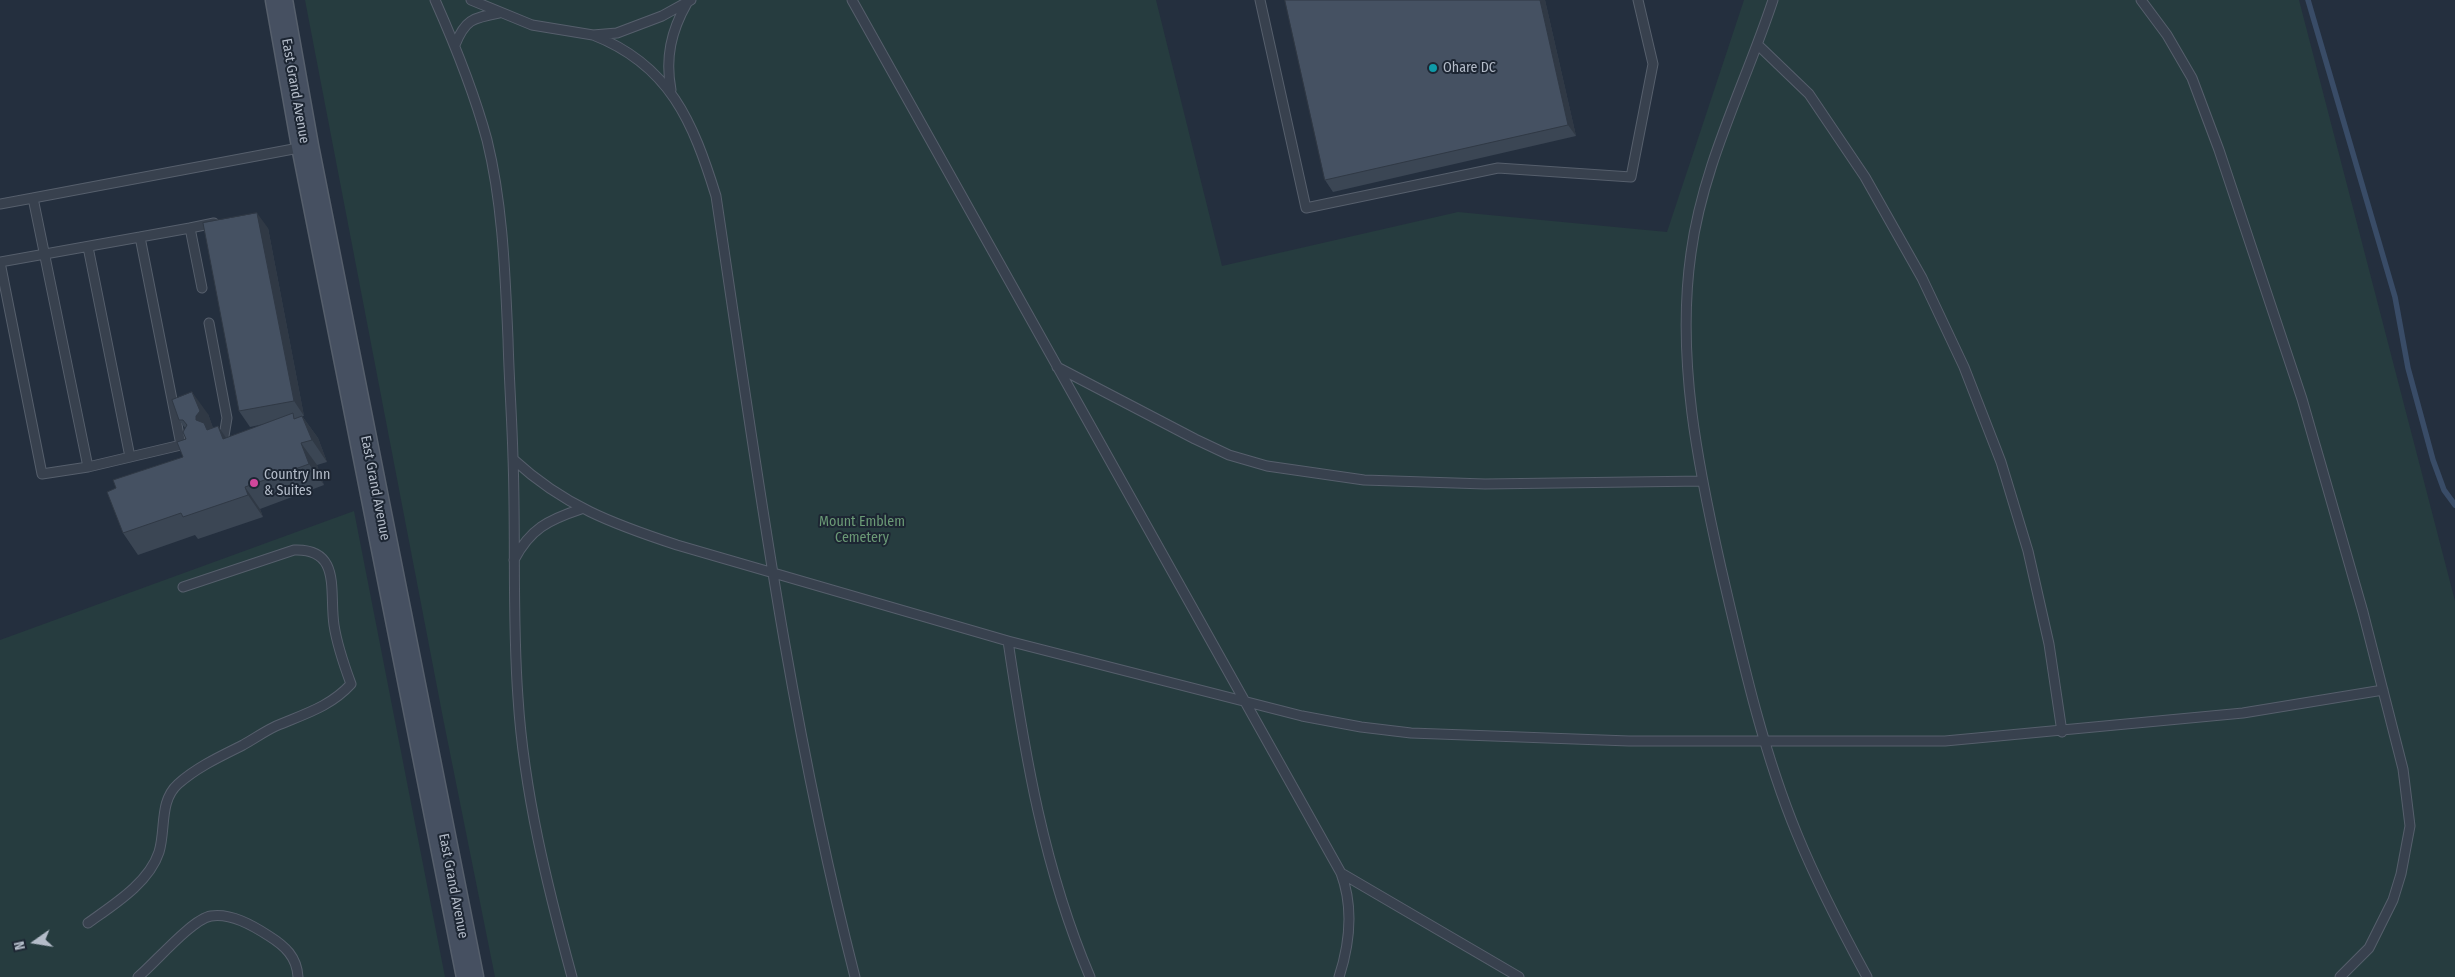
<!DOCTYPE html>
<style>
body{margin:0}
#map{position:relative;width:2455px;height:977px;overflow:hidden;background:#242f3e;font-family:"Fira Sans Condensed",sans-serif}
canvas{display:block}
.north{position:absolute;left:10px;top:917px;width:50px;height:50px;-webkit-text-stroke:4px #1d2633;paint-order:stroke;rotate:257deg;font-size:14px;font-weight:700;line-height:20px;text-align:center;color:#b4bcc9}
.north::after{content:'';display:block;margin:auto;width:18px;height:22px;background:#b4bcc9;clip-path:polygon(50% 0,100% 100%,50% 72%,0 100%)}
</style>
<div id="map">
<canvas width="2455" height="977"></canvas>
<div class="north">N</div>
</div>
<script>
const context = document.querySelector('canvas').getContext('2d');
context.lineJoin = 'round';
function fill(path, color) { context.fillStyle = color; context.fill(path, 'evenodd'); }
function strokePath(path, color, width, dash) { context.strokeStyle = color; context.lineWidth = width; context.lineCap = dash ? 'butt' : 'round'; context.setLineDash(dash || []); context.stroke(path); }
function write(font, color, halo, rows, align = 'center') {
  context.font = font + ' "Fira Sans Condensed",sans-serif'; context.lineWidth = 4; context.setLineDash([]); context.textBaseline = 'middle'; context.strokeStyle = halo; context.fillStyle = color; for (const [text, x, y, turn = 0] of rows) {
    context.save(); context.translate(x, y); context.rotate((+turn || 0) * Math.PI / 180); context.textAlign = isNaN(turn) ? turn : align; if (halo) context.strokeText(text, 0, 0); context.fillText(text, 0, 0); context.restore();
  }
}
const green = new Path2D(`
 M305,0H1156L1222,266L1458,212L1667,232L1744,0H2299L2455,601V977H495L443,718Z
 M354,511L445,977H0V640Z`);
const stream = new Path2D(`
 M2308,0L2395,297L2408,368L2433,460L2444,490L2455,505`);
const lane = new Path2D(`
 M435,0C455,45 474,92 487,140C503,205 505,273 508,339C509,379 512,419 513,458C516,538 512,618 518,698C524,793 547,885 572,977
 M471,0L532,25L593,35L617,33L662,16L691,0
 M852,0L1341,873C1354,908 1350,943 1339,977
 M1260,0L1306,208L1498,168L1631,177L1653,64L1638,0
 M1773,0C1745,85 1703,164 1691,253C1676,358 1698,466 1721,568C1742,658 1762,749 1797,834C1817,883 1842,931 1867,977
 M2141,0L2167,35L2192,78L2219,150L2302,399L2363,612L2403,769L2410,826L2401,874L2393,900L2369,948L2340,977
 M593,35C670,65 693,122 716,196C755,457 789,721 855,977
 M455,45C465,20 472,18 499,13
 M1758,45L1809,94L1865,177L1922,278L1964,367L2001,462L2028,551L2049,644L2062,732
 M671,90C665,58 671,31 687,3
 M0,204L33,198
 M190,228L214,223
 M140,237L181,445L88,467L42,474L0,262Z
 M140,237L190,228L202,288
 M88,247L130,457
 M209,323L227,418L224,436L217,439
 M1057,367L1195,439L1229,455L1267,466L1364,480L1485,484L1703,481
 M513,459C564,506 613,524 677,545L1008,641L1302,716L1361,727L1411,733L1629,741H1945L2243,713L2383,690
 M88,467L33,198L304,147
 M514,560C530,529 548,520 581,509
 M1008,641C1025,756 1044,869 1090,977
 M1341,873L1519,977
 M88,923C113,905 149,883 159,852C166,829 159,801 178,784C197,767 221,756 243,745C254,739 265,731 276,726C304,714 330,707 351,684C344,665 337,645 334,625C329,592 342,548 294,550L183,587
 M138,977C155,963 192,919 211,916C231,913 252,925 269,936C285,946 297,957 298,977`);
const secondary = new Path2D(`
 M279,0L305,146L470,977`);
const wall = new Path2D(`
 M1285,0H1545L1576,136L1333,192L1325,180Z
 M268,228L304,416H302L318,438L327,462L317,465L324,485L260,509L263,517L198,539L195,535L138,555L123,533L183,457L186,439L185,428L179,420L208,414L213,428L218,426L226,438L264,424L250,427L239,411Z`);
const shadedWall = new Path2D(`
 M1540,0H1545L1576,136L1568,125Z
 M257,213L268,228L304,416L294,401Z
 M192,392L208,414L215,433L213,436L196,420Z
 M302,416L318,438L327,462L312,440Z
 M218,426L233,448L223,439Z
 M301,443L317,465L324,485L309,464Z
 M245,487L260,509L263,517L248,495Z`);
const building = new Path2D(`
 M1285,0H1540L1568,125L1325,180Z
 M257,213L294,401L239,411L203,223Z
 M192,392L200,411L196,416V420L204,423L207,430L218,426L223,439L293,413L294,419L302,416L312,440L301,443L309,464L245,487L248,495L183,517L181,513L123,533L107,492L116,488L113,480L183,457L177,442L186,439L183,432L187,425L183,420H179L172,400Z`);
const markers = [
 [1433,68,5,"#0f9aa8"],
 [254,483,5,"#d1479c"]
];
const poiNames = [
 ["Ohare DC",1443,68],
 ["Country Inn",264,475],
 ["& Suites",264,491]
];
const streetNames = [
 ["East Grand Avenue",295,91,80],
 ["East Grand Avenue",375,488,79],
 ["East Grand Avenue",453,886,79]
];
const parkNames = [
 ["Mount Emblem",862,522],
 ["Cemetery",862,538]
];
fill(green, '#263c3f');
strokePath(stream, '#394c67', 5.5);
strokePath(lane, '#565f6c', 11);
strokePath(secondary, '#565f6c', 29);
strokePath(lane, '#38414e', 9);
strokePath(secondary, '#465061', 26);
fill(wall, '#3b4654');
fill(shadedWall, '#303945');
fill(building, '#455162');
strokePath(building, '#303945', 1);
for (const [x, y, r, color] of markers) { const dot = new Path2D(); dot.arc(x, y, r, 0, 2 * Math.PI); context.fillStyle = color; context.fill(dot); strokePath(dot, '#1d2633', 2); }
write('14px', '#b4bcc9', '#1d2633', poiNames, 'left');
write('14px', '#b4bcc9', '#1d2633', streetNames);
write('14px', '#6b9a76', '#1d2633', parkNames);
</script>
